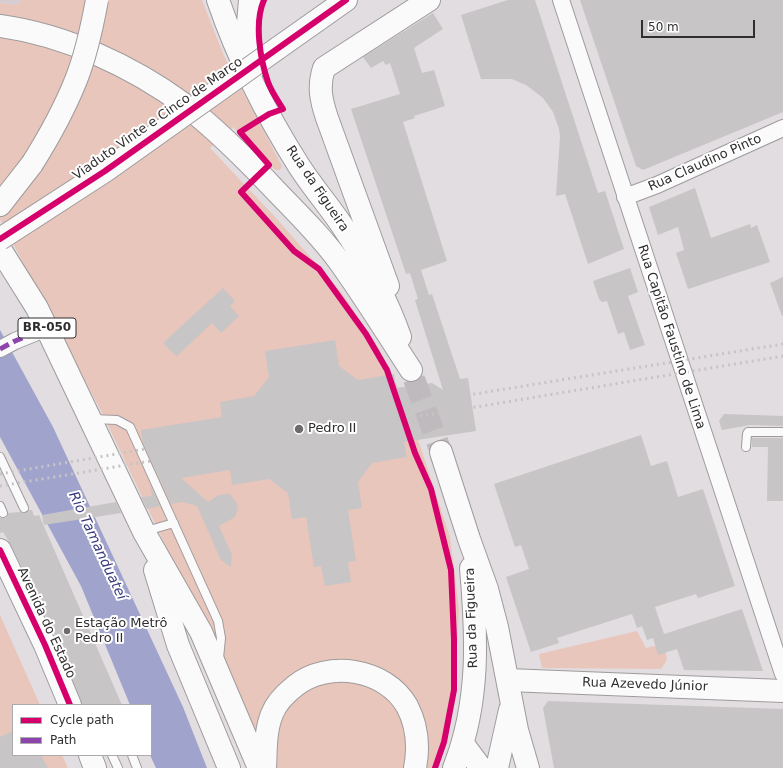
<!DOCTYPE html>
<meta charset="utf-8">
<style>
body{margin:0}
#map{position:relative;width:783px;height:768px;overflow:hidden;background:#e2dde0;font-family:"DejaVu Sans",sans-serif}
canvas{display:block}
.legend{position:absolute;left:12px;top:704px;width:140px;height:52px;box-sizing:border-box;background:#fff;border:1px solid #acabac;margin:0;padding:5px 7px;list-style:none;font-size:12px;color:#302e2f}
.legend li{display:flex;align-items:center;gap:8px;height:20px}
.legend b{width:20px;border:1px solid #acabac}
.scale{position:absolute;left:641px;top:20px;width:114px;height:18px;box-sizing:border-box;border:2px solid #302e2f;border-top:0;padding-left:5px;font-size:12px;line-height:14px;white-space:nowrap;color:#302e2f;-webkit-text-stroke:3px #fff;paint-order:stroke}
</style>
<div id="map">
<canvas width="783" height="768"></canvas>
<ul class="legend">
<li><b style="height:5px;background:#d6006c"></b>Cycle path</li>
<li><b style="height:5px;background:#8e44ad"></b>Path</li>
</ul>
<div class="scale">50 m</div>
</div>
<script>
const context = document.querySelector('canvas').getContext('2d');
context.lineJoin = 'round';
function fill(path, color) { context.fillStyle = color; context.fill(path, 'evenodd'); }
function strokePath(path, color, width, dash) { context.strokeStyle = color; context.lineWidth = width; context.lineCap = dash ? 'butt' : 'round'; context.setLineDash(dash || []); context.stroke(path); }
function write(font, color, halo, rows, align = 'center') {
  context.font = font + ' "DejaVu Sans",sans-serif'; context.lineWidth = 4; context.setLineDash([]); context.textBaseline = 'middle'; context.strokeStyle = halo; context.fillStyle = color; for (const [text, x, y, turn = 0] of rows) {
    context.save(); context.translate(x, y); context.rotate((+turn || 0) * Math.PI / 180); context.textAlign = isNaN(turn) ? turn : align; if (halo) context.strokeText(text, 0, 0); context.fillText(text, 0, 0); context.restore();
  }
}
const built = new Path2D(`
 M0,0H22L16,5L0,3Z`);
const green = new Path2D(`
 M22,0H202L224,56L282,166L280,170H275L233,127L210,148L277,219L341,292L378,347L407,406L450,537L459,609L455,681L439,752L433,768H272L102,413L0,219V3L16,5Z
 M0,615L40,705H13V755H62L68,768H0Z
 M637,631L646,648L664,644L667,660L661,669L542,668L539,654Z`);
const water = new Path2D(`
 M0,330L53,427L183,707L207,768H156L150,755L151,705H130L81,586L0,437Z`);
const building = new Path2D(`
 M508,0H535L598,193L605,191L624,249L588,264L565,194L556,196L560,137L559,129L553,112L543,98L526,85L512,79H481L461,15Z
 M580,0H783V112L643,170L636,166Z
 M433,13L443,29L414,48L422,73L434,70L445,106L414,116L415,118L403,122L447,261L421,270L429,295L432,294L460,379L468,378L476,431L404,442L407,457L372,463L358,482L362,508L348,510L356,561L348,562L351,582L325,586L321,566L314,567L306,517L292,519L288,493L269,479L232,485L230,470L181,478L208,502L219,495L230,494L236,502L238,509L235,517L219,526L232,555L231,567L221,560L197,506L182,502L171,504L143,443L141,430L222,417L220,402L254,396L269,377L265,351L335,340L339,366L358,380L394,374L396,388L432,383L443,390L415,300L418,299L410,273L406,274L351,109L400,94L390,63L386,65L383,61L371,68L363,57Z
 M695,188L711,238L750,224L751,228L757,225L770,262L688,289L676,253L684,250L678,227L658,235L649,207Z
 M630,268L638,292L628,296L645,345L630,350L624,332L618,334L607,301L602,302L599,299L593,281Z
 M783,277V316H782L770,283Z
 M223,288L235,301L230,306L239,316L221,333L212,323L177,356L174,354L163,343Z
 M724,414L783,416V426L750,425L722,430L719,421Z
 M641,435L651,466L667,461L678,497L703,489L735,586L698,598L696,594L655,607L664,634L742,609L763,671L684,670L677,649L658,655L653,638L647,640L642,626L637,628L632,614L557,638L559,643L531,652L506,577L529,569L521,545L515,547L494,484Z
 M752,438H783V501H767L768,447H752Z
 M150,485L160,506L147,509L141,497L152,496Z
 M116,502L121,513L44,525L42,515Z
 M29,510H32L34,516L39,515L122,705H82L57,640L11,545L3,532L0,533V518H6L8,513L20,512L24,513Z
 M548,701L783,709V768H554L543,708Z
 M13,731V755H41L48,768H0V737Z`);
const primaryTunnel = new Path2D(`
 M414,379L441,452`);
const lane = new Path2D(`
 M92,419L117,420L130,427L218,621L221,638L219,658
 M746,447L747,434L748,432H783
 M0,457L24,508
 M0,506L3,513
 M146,531L174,523
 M112,755L118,768
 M132,755L137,768`);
const street = new Path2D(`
 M561,0L783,674
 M625,197L657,185L783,128
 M0,349L15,341L47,328`);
const secondary = new Path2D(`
 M508,680L783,691`);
const primary = new Path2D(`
 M218,0C238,58 266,114 299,166C313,188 331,208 345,230C367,263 387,300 400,337
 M250,0L247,36L254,68
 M0,26C65,35 132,66 185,105C218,131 248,161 277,192C299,215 323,238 341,264C366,299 388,335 411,370
 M278,48L346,0
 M0,205L32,164
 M388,286L327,118C321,100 318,87 324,68L429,0
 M441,452L469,539L487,589L497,627L517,730L528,768
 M463,744L481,768
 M454,768C480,702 477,637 471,568
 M497,768L510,710`);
const highway = new Path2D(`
 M0,249L37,308L144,532L201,632L259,768
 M0,550L45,645L70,705
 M155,570L178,645L229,768
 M90,755L95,768
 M265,768C266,750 265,731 272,714C276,703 285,694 295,686C328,660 385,668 407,706C417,725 419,747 415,768`);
const rail = new Path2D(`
 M0,474L308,421L783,344
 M0,486L783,356`);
const primaryBridge = new Path2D(`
 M32,164C49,137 64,110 76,80C86,55 92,27 97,0
 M0,239L105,171L278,48`);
const quiet = new Path2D(`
 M0,349L15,341L47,328`);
const cycleway = new Path2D(`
 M264,0C254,22 260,59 268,82C271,91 278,101 283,109L269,114L240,132L269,165L241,192L294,251L319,269L366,334L387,370L415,453L431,489L451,570L454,639V690L444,742L435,768
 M0,239L105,171L346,0
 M0,550L45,645L70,705`);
const markers = [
 [299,429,5,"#6e6b6d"],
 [67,631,4,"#6e6b6d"]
];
const shields = [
 [47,328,58]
];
const shieldNames = [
 ["BR-050",47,328]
];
const streetNames = [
 ["Viaduto Vinte e Cinco de Março",158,119,-35],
 ["Rua Claudino Pinto",705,163,-24],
 ["Rua da Figueira",317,189,56],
 ["Rua Capitão Faustino de Lima",671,337,72],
 ["Rua da Figueira",472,618,-92],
 ["Avenida do Estado",46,623,65],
 ["Rua Azevedo Júnior",645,685,2]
];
const poiNames = [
 ["Pedro II",308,429],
 ["Estação Metrô",75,624],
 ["Pedro II",75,639]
];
const waterNames = [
 ["Rio Tamanduateí",97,546,65]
];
fill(built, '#d6cdd3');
fill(green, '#e9c6bb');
fill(water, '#a0a3cb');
fill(building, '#c8c5c6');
strokePath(primaryTunnel, '#bebabd', 22, [22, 11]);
strokePath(lane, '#9e9b9d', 10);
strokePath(street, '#9e9b9d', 18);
strokePath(secondary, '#9e9b9d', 24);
strokePath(primary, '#9e9b9d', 24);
strokePath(highway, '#9e9b9d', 24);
strokePath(lane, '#fbfafa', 8);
strokePath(street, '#fbfafa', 16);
strokePath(secondary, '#fbfafa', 22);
strokePath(primary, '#fbfafa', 22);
strokePath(highway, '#fbfafa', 22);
strokePath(rail, '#c6c4c6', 3, [2, 4]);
strokePath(primaryBridge, '#9e9b9d', 24, []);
strokePath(primaryBridge, '#fbfafa', 22);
strokePath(quiet, '#8e44ad', 5, [10, 5]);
strokePath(cycleway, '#d6006c', 6);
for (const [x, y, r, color] of markers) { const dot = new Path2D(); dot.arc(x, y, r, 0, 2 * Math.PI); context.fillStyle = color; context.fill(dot); strokePath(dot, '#fff', 1.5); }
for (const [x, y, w] of shields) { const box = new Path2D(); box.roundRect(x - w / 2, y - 10, w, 20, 3); context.fillStyle = '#fff'; context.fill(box); strokePath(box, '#302e2f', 1); }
write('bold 12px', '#302e2f', null, shieldNames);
write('13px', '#302e2f', '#fff', streetNames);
write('13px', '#302e2f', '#fff', poiNames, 'left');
write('italic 14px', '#393a7e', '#fff', waterNames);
</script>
